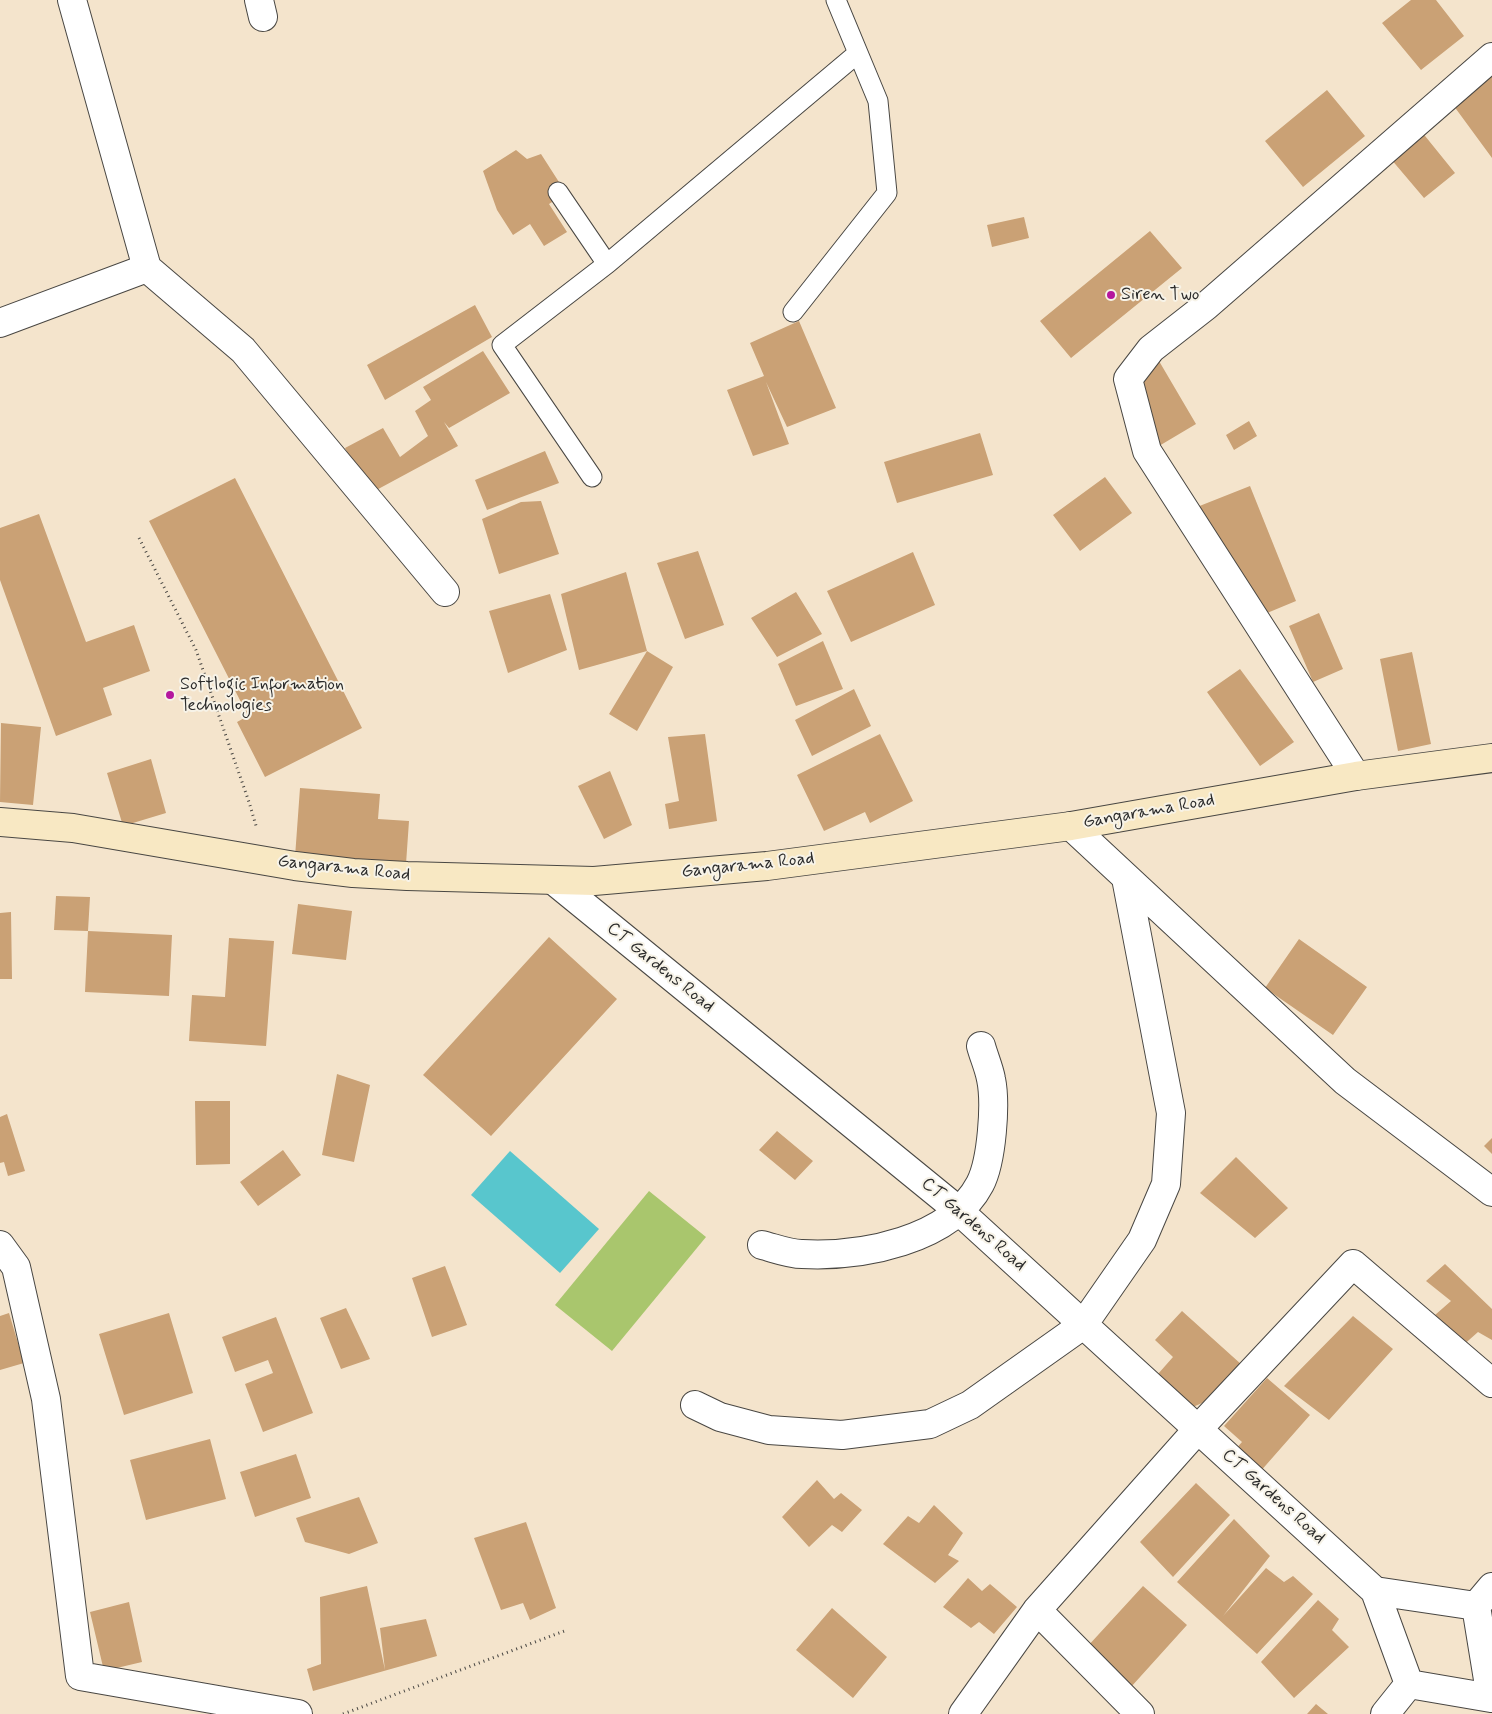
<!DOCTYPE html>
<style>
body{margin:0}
canvas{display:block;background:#f4e4cc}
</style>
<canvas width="1492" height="1714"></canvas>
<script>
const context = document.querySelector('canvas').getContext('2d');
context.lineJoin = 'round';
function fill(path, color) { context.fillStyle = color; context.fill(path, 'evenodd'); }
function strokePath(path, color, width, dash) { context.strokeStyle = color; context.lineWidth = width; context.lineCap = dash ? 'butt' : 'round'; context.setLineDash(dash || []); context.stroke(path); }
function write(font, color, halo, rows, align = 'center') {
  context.font = font + ' Mynerve,sans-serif'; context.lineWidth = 4; context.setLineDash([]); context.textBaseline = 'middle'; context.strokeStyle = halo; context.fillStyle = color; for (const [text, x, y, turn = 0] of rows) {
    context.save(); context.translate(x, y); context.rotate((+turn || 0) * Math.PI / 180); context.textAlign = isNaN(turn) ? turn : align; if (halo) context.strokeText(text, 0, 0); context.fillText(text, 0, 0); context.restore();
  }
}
const green = new Path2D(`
 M649,1191L706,1237L612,1351L555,1305Z`);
const water = new Path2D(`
 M510,1151L599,1229L560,1273L471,1195Z`);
const building = new Path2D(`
 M1411,0H1436L1464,36L1421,70L1382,23Z
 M1492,67V158L1448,98Z
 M1327,90L1365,136L1303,187L1265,141Z
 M1417,126L1455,173L1424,198L1385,152Z
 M516,150L527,159L541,154L566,193L549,204L567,232L544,246L530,224L513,235L497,210L483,171Z
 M1024,217L1029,238L992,247L987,225Z
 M1150,231L1182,268L1071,358L1040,321Z
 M475,305L492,337L385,400L367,365Z
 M799,321L836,408L787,427L766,382L789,444L753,456L727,390L764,376L750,343Z
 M483,351L510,393L449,428L444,422L458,446L369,494L345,448L383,428L400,457L428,436L415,411L431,400L423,387Z
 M1159,361L1196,424L1159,446L1122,382Z
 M1249,421L1257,436L1234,450L1226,435Z
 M980,433L993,475L897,503L884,462Z
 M545,451L559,483L487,510L475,480Z
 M1105,477L1132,513L1080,551L1053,515Z
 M235,478L362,728L265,777L237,722L248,716L149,521Z
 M1250,486L1296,601L1243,623L1197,507Z
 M541,501L559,554L499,574L482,519L521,502Z
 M39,514L86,642L134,625L150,671L103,688L112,715L56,736L0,580V528Z
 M698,551L724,625L685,639L657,563Z
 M913,552L935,605L851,642L827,591Z
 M626,572L647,651L673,667L637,731L609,714L647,651L579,670L561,594Z
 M796,592L822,634L777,657L751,618Z
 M550,594L567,650L508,673L489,611Z
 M1319,613L1343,669L1313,682L1289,626Z
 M823,641L843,689L796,706L778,664Z
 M1412,652L1431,744L1398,751L1380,659Z
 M1240,669L1294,742L1260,766L1207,692Z
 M854,689L871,726L812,756L795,720Z
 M1,723L41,727L33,805L0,802Z
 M705,734L717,821L669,829L665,804L679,801L668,737Z
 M880,734L913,801L870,823L865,812L824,831L797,775Z
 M151,759L166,813L123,826L107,773Z
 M610,771L632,825L604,839L578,786Z
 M300,788L380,794L378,819L409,821L406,864L295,857Z
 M56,896L90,897L88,931L54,930Z
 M298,904L352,911L346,960L292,954Z
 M11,912L12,979H0V913Z
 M88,931L172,935L169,996L85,992Z
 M549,937L617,999L491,1136L423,1075Z
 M229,938L274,941L266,1046L189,1041L192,995L225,997Z
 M1299,939L1367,987L1333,1035L1265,988Z
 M337,1074L370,1085L354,1162L322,1155Z
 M195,1101H230V1164L196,1165Z
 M7,1114L25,1171L8,1176L4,1162L0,1163V1117Z
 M777,1131L813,1161L795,1180L759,1150Z
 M1492,1138V1154L1484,1146Z
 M283,1150L301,1175L258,1206L240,1182Z
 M1236,1157L1288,1208L1255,1238L1200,1193Z
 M1445,1264L1492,1309V1340L1478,1332L1460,1348L1427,1322L1451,1301L1426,1281Z
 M445,1266L467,1325L432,1337L412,1278Z
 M346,1308L370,1359L341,1369L320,1318Z
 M1182,1311L1242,1365L1211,1399L1193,1407L1158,1374L1173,1357L1155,1340Z
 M9,1313L24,1363L0,1370V1316Z
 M169,1313L193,1393L124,1415L99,1334Z
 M1353,1316L1393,1349L1329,1420L1284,1386Z
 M276,1317L313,1413L263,1432L245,1384L273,1373L268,1360L235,1372L222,1337Z
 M1267,1378L1310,1415L1259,1473L1234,1451L1242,1442L1224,1426Z
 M210,1439L226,1499L146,1520L130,1460Z
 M296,1454L311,1498L255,1517L240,1472Z
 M817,1480L834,1499L841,1493L862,1510L842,1532L832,1525L809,1547L782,1517Z
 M1196,1483L1230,1515L1173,1577L1140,1542Z
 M359,1497L378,1543L349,1554L305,1542L296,1518Z
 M934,1505L963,1533L948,1555L959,1561L935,1583L883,1544L908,1516L919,1523Z
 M1234,1519L1270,1556L1223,1616L1266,1568L1284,1582L1293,1576L1313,1594L1257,1654L1177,1582Z
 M526,1522L556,1608L530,1620L523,1603L501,1610L474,1538Z
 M968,1578L982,1591L990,1584L1017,1607L994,1634L979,1622L971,1628L943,1607Z
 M367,1586L385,1670L380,1628L426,1619L437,1656L313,1691L307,1669L321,1664L320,1597Z
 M1143,1586L1187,1625L1131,1687L1087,1647Z
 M1318,1600L1339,1619L1332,1630L1349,1647L1294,1698L1261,1662Z
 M129,1602L142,1662L104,1671L90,1612Z
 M832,1608L887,1657L853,1698L796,1650Z
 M1316,1704L1328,1714H1307Z`);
const path = new Path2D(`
 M139,538L196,650L249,802L257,829
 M343,1714L567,1630`);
const lane = new Path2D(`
 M558,192L607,264L858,53
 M793,312L887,193L878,101L836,0
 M592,477L502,345L607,264`);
const street = new Path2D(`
 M72,0L147,268
 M259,0L263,17
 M0,323L147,268L243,350L445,592
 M1356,776L1147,451L1128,379L1151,349L1206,306L1492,57
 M1071,826L1345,1081L1492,1192
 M553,880L959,1211L1375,1591L1409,1684L1491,1698L1476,1606L1375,1591
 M0,1245L16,1267L46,1399L80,1676L298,1714
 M762,1245C774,1248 789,1254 802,1254C861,1257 950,1241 980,1184C992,1161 996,1103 991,1079C989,1068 984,1057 981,1046
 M695,1405L720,1417L769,1430L842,1435L930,1424L970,1405L1083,1325L1142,1240L1166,1184L1171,1113L1126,878
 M1476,1606L1492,1587
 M1037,1610L1140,1714
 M963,1714L1037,1610L1198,1429L1353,1264L1492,1383
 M1385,1714L1409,1684`);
const secondary = new Path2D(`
 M0,822L73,828L295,866L353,873L407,876L594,881L767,866L1071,826L1356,776L1492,758`);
const markers = [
 [1111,295,5,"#b5179e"],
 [170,695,5,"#b5179e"]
];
const poiNames = [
 ["Siren Two",1121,295],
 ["Softlogic Information",180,685],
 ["Technologies",180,706]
];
const streetNames = [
 ["Gangarama Road",1149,812,-10],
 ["Gangarama Road",748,866,-6],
 ["Gangarama Road",344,869,6],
 ["CT Gardens Road",660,968,39],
 ["CT Gardens Road",973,1225,41],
 ["CT Gardens Road",1273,1497,42]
];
fill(green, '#a9c66d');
fill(water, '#58c6cd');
fill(building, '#caa175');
strokePath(lane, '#494743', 21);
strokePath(street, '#494743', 30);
strokePath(secondary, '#494743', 30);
strokePath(path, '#494743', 3, [1, 4]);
strokePath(lane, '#fff', 19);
strokePath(street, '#fff', 28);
strokePath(secondary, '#f8e8c3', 28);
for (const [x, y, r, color] of markers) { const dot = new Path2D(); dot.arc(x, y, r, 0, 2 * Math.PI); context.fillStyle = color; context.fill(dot); strokePath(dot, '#f7f3e8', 2); }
write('18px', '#2b2b2b', '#f7f3e8', poiNames, 'left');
write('18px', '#2b2b2b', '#f7f3e8', streetNames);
</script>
